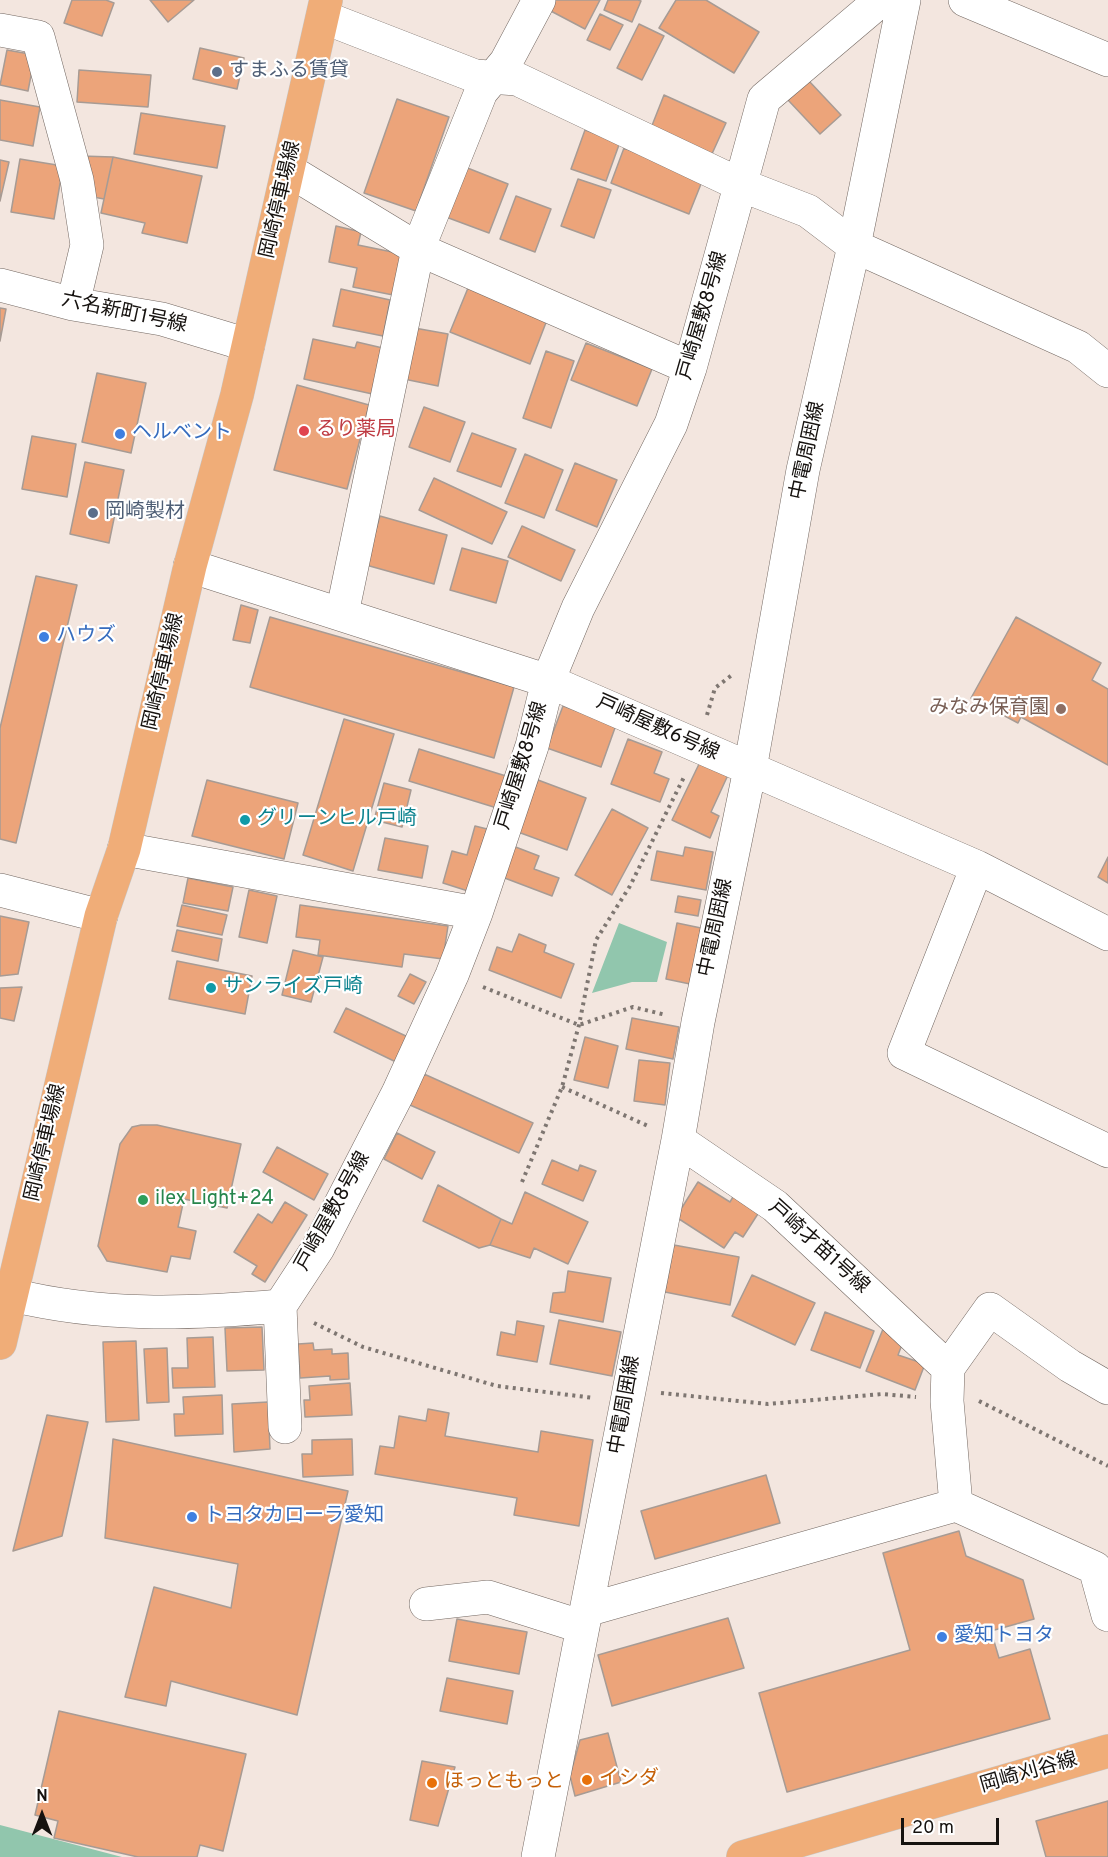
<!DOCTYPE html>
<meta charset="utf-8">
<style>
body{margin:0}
#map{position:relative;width:1108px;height:1857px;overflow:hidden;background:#f3e6df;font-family:Overpass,sans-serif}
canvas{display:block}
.north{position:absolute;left:12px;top:1785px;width:60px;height:60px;-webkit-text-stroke:4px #fff;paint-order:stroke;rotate:0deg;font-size:16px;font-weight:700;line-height:24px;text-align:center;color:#16120f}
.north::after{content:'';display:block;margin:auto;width:21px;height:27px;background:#16120f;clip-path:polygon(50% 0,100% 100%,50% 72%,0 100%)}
.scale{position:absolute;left:901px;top:1818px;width:98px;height:27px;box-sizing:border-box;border:3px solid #16120f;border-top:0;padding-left:8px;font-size:18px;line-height:21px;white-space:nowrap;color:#16120f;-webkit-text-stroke:4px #fff;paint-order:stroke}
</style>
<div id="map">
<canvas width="1108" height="1857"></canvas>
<div class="north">N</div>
<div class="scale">20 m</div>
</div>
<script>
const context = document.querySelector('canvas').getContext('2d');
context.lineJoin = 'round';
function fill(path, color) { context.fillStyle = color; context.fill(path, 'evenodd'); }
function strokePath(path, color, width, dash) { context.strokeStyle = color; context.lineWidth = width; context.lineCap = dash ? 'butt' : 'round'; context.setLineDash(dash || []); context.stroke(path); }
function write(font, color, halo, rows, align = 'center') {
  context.font = font + ' Overpass,"Noto Sans JP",sans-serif'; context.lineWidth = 4.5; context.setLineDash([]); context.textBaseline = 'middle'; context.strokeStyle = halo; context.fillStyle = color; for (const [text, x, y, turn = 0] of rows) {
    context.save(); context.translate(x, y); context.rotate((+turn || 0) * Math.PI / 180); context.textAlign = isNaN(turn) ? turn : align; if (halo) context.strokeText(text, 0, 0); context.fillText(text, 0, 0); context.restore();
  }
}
const green = new Path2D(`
 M619,923L667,942L657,982H632L592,993Z
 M0,1825L122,1857H123H0Z`);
const building = new Path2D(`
 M72,0H106L114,3L102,36L64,23Z
 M150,0H194L168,22Z
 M552,0H600L585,29L547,9Z
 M608,0H638L641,1L632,22L604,10Z
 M676,0H706L759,32L734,73L659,28Z
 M600,14L623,25L610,50L587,40Z
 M639,24L664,36L642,80L617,68Z
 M200,48L244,58L237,89L193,79Z
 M7,50L35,55L28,91L0,85Z
 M79,70L151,75L148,107L77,102Z
 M809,81L841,115L820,134L788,100Z
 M664,95L726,123L711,156L651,128Z
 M397,99L449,117L416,211L364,193Z
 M0,100L40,107L33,146L0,140Z
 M141,113L225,126L217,168L134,154Z
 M585,130L620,142L606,181L571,169Z
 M624,148L703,179L689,214L611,183Z
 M81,156L113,157L104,199L88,196Z
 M113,157L202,176L187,243L142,233L145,223L101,213Z
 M20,159L63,166L54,219L11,212Z
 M0,160L9,162L0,201Z
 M465,167L508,184L489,233L446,217Z
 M578,179L611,190L594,238L561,226Z
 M516,196L551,209L535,252L500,239Z
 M336,226L361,232L358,245L402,254L393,295L353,287L357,268L329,262Z
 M468,288L547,320L530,364L450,332Z
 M341,289L390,300L383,336L333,326Z
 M0,308L6,309L0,341Z
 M409,327L448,334L438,386L399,378Z
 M313,339L355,348L357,342L387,349L377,395L304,379Z
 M586,343L652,369L637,406L571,380Z
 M546,351L574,361L551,428L523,418Z
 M97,373L146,383L131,453L82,442Z
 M297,385L369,405L347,489L274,470Z
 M424,407L465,422L450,462L409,447Z
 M472,433L516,449L501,487L457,471Z
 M32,436L76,444L67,497L22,489Z
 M525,454L563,470L544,518L505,503Z
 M85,462L124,470L109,543L70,534Z
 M575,463L617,480L597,527L556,510Z
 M434,478L507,512L492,544L419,510Z
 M380,516L447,535L434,584L366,565Z
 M522,526L575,550L561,581L508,557Z
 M462,548L508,561L496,603L450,590Z
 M36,576L77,585L16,843L0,839V728Z
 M241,605L258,610L250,643L233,640Z
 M270,617L514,687L494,758L250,687Z
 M1016,617L1101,663L1092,680L1108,689V765L1021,717L1018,723L971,698Z
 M563,706L616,725L601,767L547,748Z
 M344,719L394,734L353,871L303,855Z
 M628,739L662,752L654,773L669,779L660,802L611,784Z
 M419,749L506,776L497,808L409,781Z
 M700,762L728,775L711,812L719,816L710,838L672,820Z
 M207,780L298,803L284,859L192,836Z
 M538,780L586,798L567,850L518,832Z
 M384,783L411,790L402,827L374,820Z
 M612,809L648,828L612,895L575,875Z
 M475,826L487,829L468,891L443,883L452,851L467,855Z
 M385,838L428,846L422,878L378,870Z
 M513,846L539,856L534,869L559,878L552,896L502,877Z
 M685,847L713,852L706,890L651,880L657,851L683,856Z
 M1108,857V883L1098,877Z
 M188,878L233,887L228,911L183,903Z
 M249,890L277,896L267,943L239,937Z
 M678,896L701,900L698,916L675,912Z
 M182,905L227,915L222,935L177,926Z
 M300,905L448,926L443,959L404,954L402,967L318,955L320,940L296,937Z
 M0,916L29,922L18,974L0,976Z
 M677,923L701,928L690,984L666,979Z
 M177,930L222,939L218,961L172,951Z
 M519,934L546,945L544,952L574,964L561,998L489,970L497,947L512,952Z
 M293,950L323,957L311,1002L282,995Z
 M177,961L252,976L245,1014L169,999Z
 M410,974L426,982L414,1004L398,996Z
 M22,987L14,1021L0,1018V988Z
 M346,1008L408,1037L396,1062L334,1032Z
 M632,1018L679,1027L673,1059L626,1049Z
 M585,1037L618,1046L608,1088L574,1080Z
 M639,1060L670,1063L665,1105L634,1101Z
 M424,1074L533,1123L519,1153L410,1105Z
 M141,1125H157L241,1144L227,1208L184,1199L178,1227L196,1231L190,1259L171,1256L167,1272L107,1261L98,1246L120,1144L132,1127Z
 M397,1133L435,1152L422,1179L384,1159Z
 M277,1147L328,1174L314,1200L263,1172Z
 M552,1160L578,1171L580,1165L596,1171L583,1201L542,1184Z
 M698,1182L730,1202L737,1190L763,1206L743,1237L735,1232L724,1248L676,1217Z
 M438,1185L501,1219L490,1245L479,1248L423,1221Z
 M525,1192L588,1222L568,1264L534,1248L530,1258L490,1245L501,1219L512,1224Z
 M285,1202L307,1215L265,1282L252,1274L257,1266L234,1252L258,1214L272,1223Z
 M674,1245L739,1257L730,1305L665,1292Z
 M568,1271L611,1278L603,1322L550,1312L553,1293L565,1292Z
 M752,1275L815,1303L795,1345L732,1316Z
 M825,1312L874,1331L860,1368L811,1350Z
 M559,1320L621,1332L612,1376L550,1364Z
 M517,1321L544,1326L537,1362L497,1355L501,1332L515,1335Z
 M262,1327L264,1370L227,1371L225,1328Z
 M883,1329L905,1337L898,1355L925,1364L915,1390L866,1371Z
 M213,1337L215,1387L173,1388L172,1368H188L187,1338Z
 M136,1341L139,1420L106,1422L103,1342Z
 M313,1343L314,1350L332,1349V1354L348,1353L349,1379L330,1380V1376L300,1378L298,1344Z
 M167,1348L169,1402L147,1403L144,1349Z
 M350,1383L352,1415L305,1417L304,1400H310L309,1386Z
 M222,1395L223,1434L175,1436L174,1414H184L183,1397Z
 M268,1402L270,1449L234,1452L232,1404Z
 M428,1409L449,1413L445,1436L538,1452L541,1431L593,1440L579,1526L514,1515L517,1498L375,1474L380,1446L394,1448L399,1416L426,1421Z
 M47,1415L88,1422L62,1536L13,1551Z
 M113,1439L348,1491L297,1715L171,1681L166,1706L125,1697L154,1587L231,1608L238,1564L105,1538Z
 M352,1439L353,1475L303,1477L302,1454H312V1440Z
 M766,1475L780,1523L655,1559L641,1511Z
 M959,1531L966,1556L1023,1580L1034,1619L991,1631L999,1658L1030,1649L1050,1719L787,1792L759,1693L910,1650L883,1553Z
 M728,1618L744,1668L612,1706L598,1655Z
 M457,1619L527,1632L519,1674L449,1661Z
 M447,1678L513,1691L507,1724L440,1711Z
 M59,1711L246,1754L223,1851L200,1845L197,1857H138L54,1838L58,1821L35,1815Z
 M608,1733L621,1782L575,1796L570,1776L580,1740Z
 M422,1761L455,1767L438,1826L410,1820Z
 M1108,1801V1857H1046L1036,1821Z`);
const path = new Path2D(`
 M707,715L715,688L732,675
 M483,987L579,1025L633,1007L666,1015
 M562,1087L648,1126
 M522,1182L562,1087L579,1025L596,940L630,886L685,775
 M314,1323L363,1347L497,1386L594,1398
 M661,1393L768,1404L882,1394L916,1397
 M979,1401L1108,1466`);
const minor = new Path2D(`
 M965,0L1108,60
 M323,17L475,76L517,79L741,185L808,211L854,246L1078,347L1108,371
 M0,30L38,37L77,180L87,245L73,304
 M288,170L418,249L690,368
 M0,285L73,304L162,319L248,345
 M190,566L548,681L977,867L1108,934
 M342,614L418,249L481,92L506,62L539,0
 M124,849L476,913
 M977,867L904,1053L1108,1151
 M0,890L101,916
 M678,1140L775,1206L948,1368
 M12,1295C102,1317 188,1314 280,1306L318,1248L398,1093L452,975L476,913L532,746L548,681L578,608L671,424L690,368L764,99L881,0
 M280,1306L285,1427
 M956,1505L947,1401L948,1368L990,1309L1070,1366L1108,1388
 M426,1604L488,1597L583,1627
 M587,1610L956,1505L1095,1568L1108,1615
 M538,1857L678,1140L698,1022L750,769L803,470L854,246L904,0`);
const major = new Path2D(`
 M0,1343L101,916L124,849L190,566L237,395L326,0
 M743,1857L1108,1751`);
const markers = [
 [217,72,6,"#5c6f8a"],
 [304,431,6,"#e0444e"],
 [120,434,6,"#3f7fe0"],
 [93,513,6,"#5c6f8a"],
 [44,637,6,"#3f7fe0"],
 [1061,709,6,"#8d6e63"],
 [245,820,6,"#0f9aa8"],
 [211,988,6,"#0f9aa8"],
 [143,1200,6,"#2e9e5b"],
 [192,1517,6,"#3f7fe0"],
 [942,1637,6,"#3f7fe0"],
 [587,1780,6,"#e8710a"],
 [432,1783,6,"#e8710a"]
];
const serviceNames = [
 ["すまふる賃貸",229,72],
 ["岡崎製材",105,513]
];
const streetNames = [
 ["岡崎停車場線",282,200,-77],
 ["六名新町1号線",124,314,12],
 ["戸崎屋敷8号線",704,316,-74],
 ["中電周囲線",809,451,-78],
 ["岡崎停車場線",165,672,-77],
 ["戸崎屋敷6号線",657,729,24],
 ["戸崎屋敷8号線",523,766,-73],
 ["中電周囲線",717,928,-78],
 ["岡崎停車場線",47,1143,-77],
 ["戸崎屋敷8号線",334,1212,-61],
 ["戸崎才苗1号線",818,1248,42],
 ["中電周囲線",626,1405,-80],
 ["岡崎刈谷線",1029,1774,-16]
];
const healthNames = [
 ["るり薬局",316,431]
];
const shopNames = [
 ["ヘルベント",132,434],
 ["ハウズ",56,637],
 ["トヨタカローラ愛知",204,1517],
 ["愛知トヨタ",954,1637]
];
const educationNames = [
 ["みなみ保育園",1049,709]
];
const cultureNames = [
 ["グリーンヒル戸崎",257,820],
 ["サンライズ戸崎",223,988]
];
const leisureNames = [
 ["ilex Light+24",155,1200]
];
const foodNames = [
 ["イシダ",599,1780],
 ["ほっともっと",444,1783]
];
fill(green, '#91c6ad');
fill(building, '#eca47a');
strokePath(building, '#a79b94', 1.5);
strokePath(minor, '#736862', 34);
strokePath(major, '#c7c6c5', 34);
strokePath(path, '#7e7671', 4, [3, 4.5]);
strokePath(minor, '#fff', 33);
strokePath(major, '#f0ad78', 33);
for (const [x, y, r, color] of markers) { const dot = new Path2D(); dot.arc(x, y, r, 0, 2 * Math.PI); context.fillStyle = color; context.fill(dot); strokePath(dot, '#fff', 2); }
write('20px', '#4e5e75', '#fff', serviceNames, 'left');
write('20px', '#16120f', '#fff', streetNames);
write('20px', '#be3a42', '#fff', healthNames, 'left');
write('20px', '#366cbe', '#fff', shopNames, 'left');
write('20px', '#785e54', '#fff', educationNames, 'right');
write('20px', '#0d838f', '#fff', cultureNames, 'left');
write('20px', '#27864d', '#fff', leisureNames, 'left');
write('20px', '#c56008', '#fff', foodNames, 'left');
</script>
